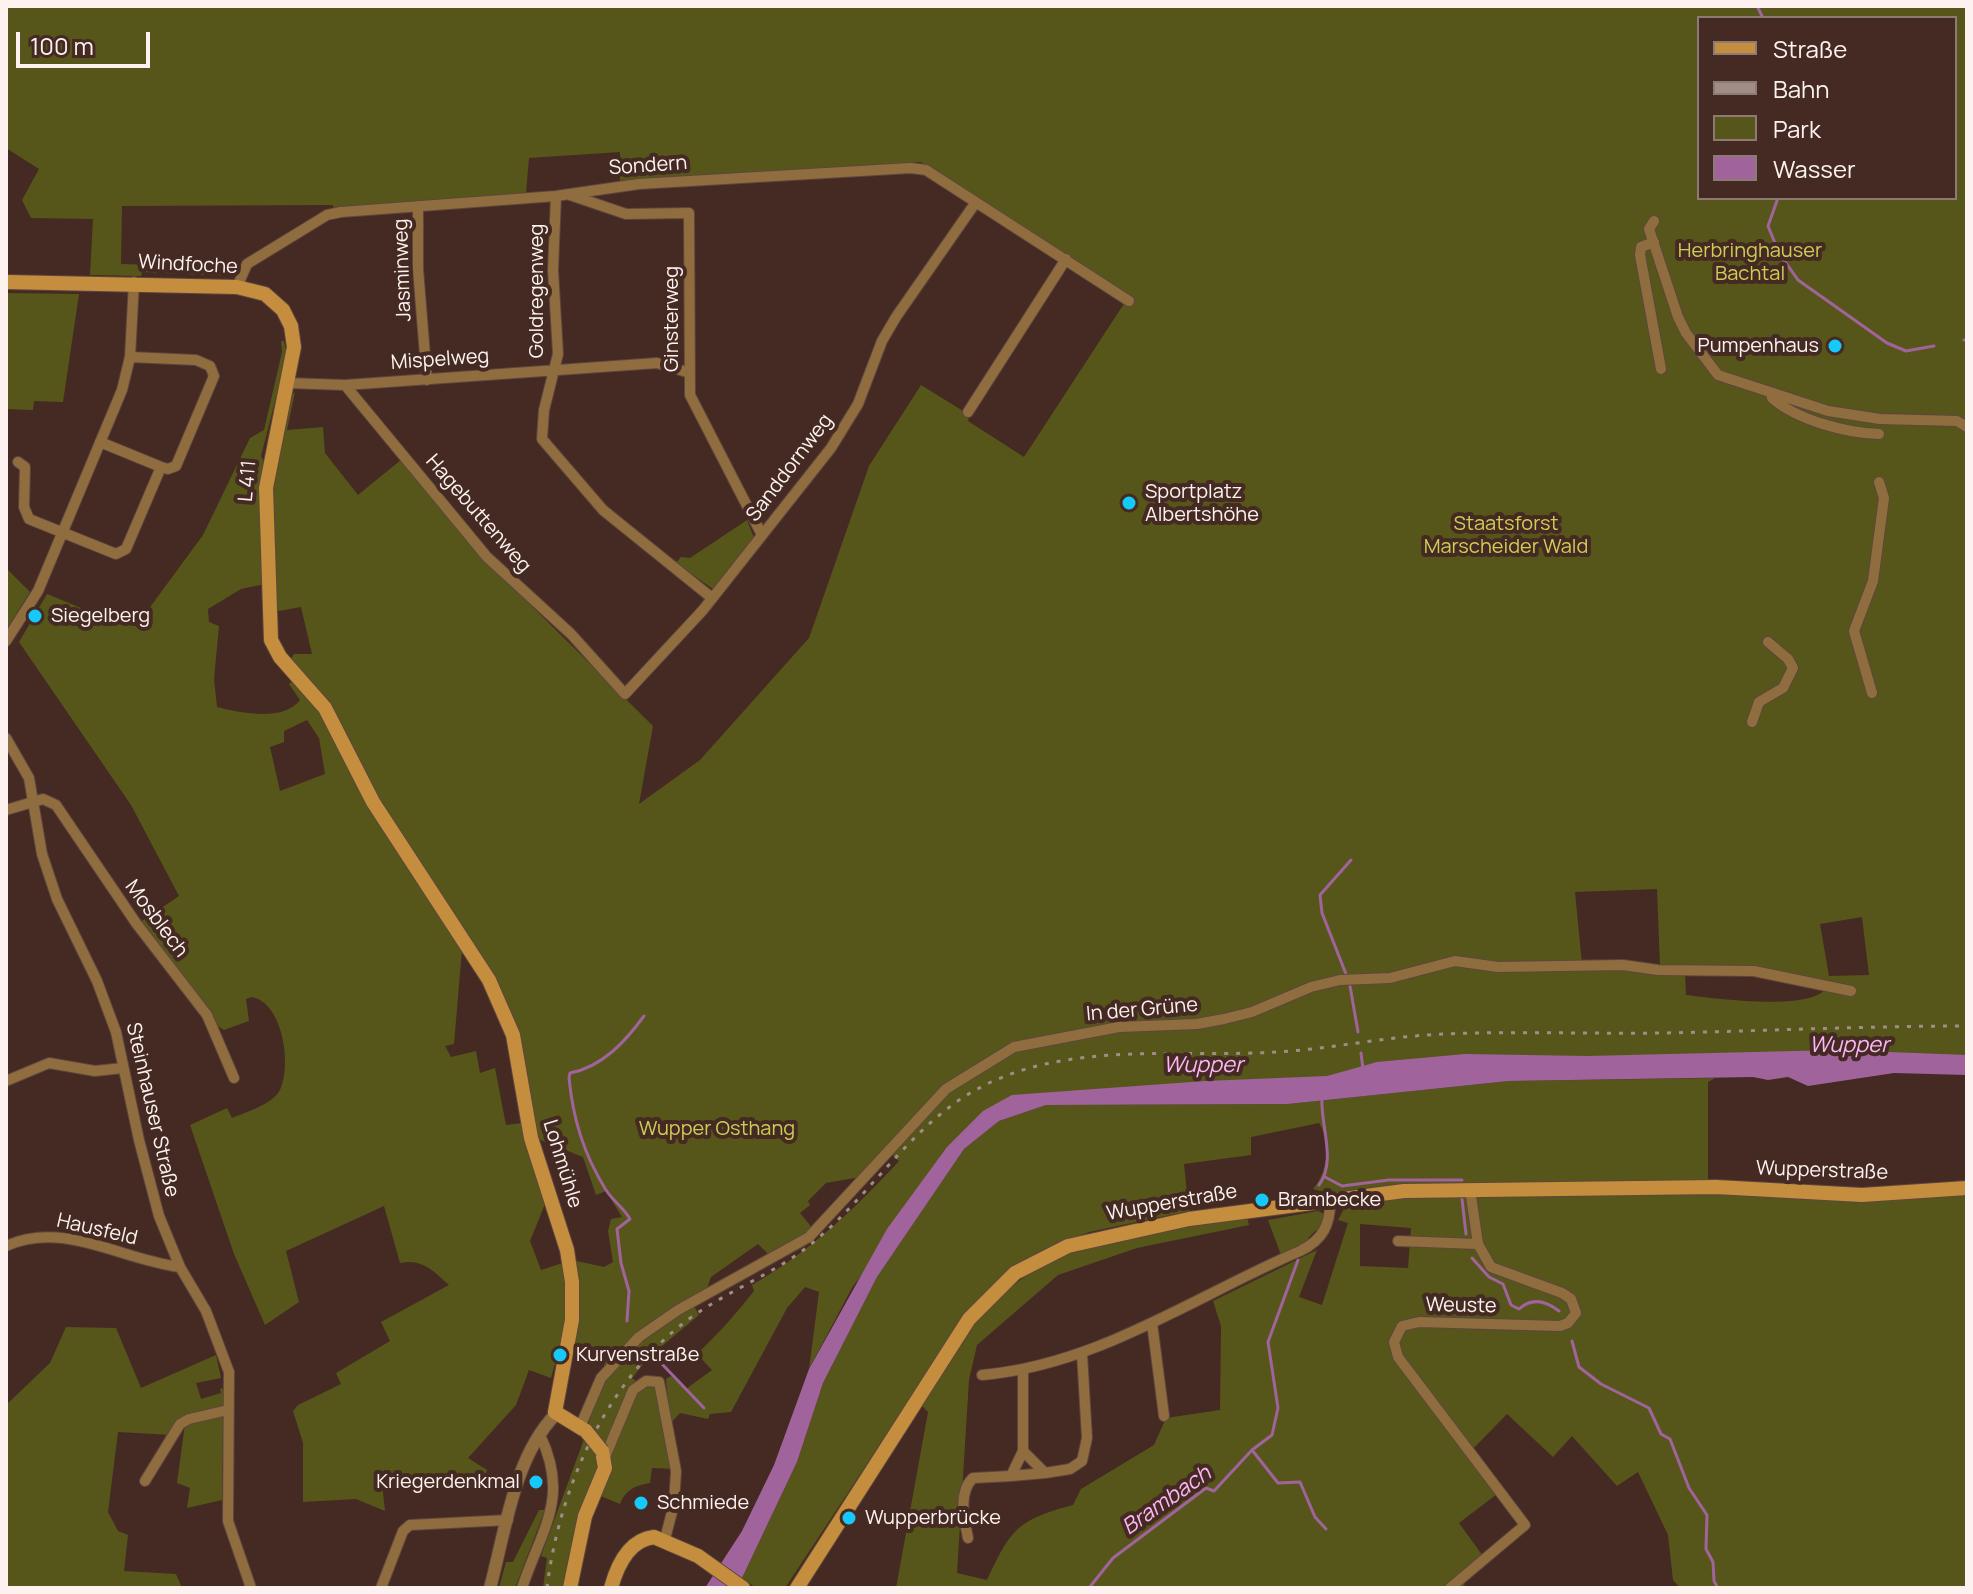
<!DOCTYPE html>
<meta charset="utf-8">
<style>
body{margin:0}
#map{position:relative;width:1973px;height:1594px;overflow:hidden;background:#442a22;font-family:Manrope,sans-serif}
canvas{display:block}
.frame{position:absolute;inset:0;border:8px solid #fdf2ef;pointer-events:none}
.legend{position:absolute;left:1697px;top:16px;width:260px;height:184px;box-sizing:border-box;background:#442a22;border:2px solid #8e7a74;margin:0;padding:10px 14px;list-style:none;font-size:24px;color:#fdf2ef}
.legend li{display:flex;align-items:center;gap:16px;height:40px}
.legend b{width:40px;border:2px solid #8e7a74}
.scale{position:absolute;left:16px;top:32px;width:134px;height:36px;box-sizing:border-box;border:4px solid #fdf2ef;border-top:0;padding-left:10px;font-size:24px;line-height:28px;white-space:nowrap;color:#fdf2ef;-webkit-text-stroke:6px #442a22;paint-order:stroke}
</style>
<div id="map">
<canvas width="1973" height="1594"></canvas>
<div class="frame"></div>
<ul class="legend">
<li><b style="height:10px;background:#c48e3e"></b>Straße</li>
<li><b style="height:10px;background:#a08d88"></b>Bahn</li>
<li><b style="height:22px;background:#57561a"></b>Park</li>
<li><b style="height:22px;background:#a0639c"></b>Wasser</li>
</ul>
<div class="scale">100 m</div>
</div>
<script>
const context = document.querySelector('canvas').getContext('2d');
context.lineJoin = 'round';
function fill(path, color) { context.fillStyle = color; context.fill(path, 'evenodd'); }
function strokePath(path, color, width, dash) { context.strokeStyle = color; context.lineWidth = width; context.lineCap = dash ? 'butt' : 'round'; context.setLineDash(dash || []); context.stroke(path); }
function write(font, color, halo, rows, align = 'center') {
  context.font = font + ' Manrope,sans-serif'; context.lineWidth = 8; context.setLineDash([]); context.textBaseline = 'middle'; context.strokeStyle = halo; context.fillStyle = color; for (const [text, x, y, turn = 0] of rows) {
    context.save(); context.translate(x, y); context.rotate((+turn || 0) * Math.PI / 180); context.textAlign = isNaN(turn) ? turn : align; if (halo) context.strokeText(text, 0, 0); context.fillText(text, 0, 0); context.restore();
  }
}
const green = new Path2D(`
 M6,6H1967V1058L1055,1098L987,1119L853,1286L809,1369L819,1292L805,1287L787,1308L731,1412L710,1414L708,1419L680,1413L670,1424L678,1469L652,1468L650,1483C636,1485 625,1490 620,1504L601,1496L578,1514L563,1588H543L547,1558L541,1556L583,1442L597,1394L613,1369L560,1346L551,1378L529,1370L516,1405L468,1458L487,1470L484,1478L382,1483L385,1511L356,1499L303,1502V1443L293,1411L298,1405L341,1384L336,1373L390,1341L381,1322L449,1285C434,1271 421,1258 400,1263L384,1206L286,1251L299,1302L265,1325L234,1254L190,1125L227,1108L232,1118C246,1112 273,1104 280,1090C292,1065 283,1003 252,997L246,999L249,1021L224,1030L216,1025L139,923L179,896L131,805L19,642L47,594L120,624L133,623L145,614L203,535L250,438L264,430L282,352L281,341H284L287,355L261,456L264,463L260,511L265,584L241,589L208,609L209,622L219,626L214,679L217,707C241,713 283,722 300,700L289,684L302,672L291,659L294,654H312L301,607L273,612V470L289,397L295,392L287,430L323,427L325,453L358,495L402,459L479,554L653,726L639,804L700,760L809,638L869,466L921,385L963,411L969,417L968,421L1024,457L1129,296L921,162L620,182V152L529,158L526,193L334,209L333,205L122,206L121,264L236,267L223,276L142,272L141,276L90,275L93,219L31,218L22,200L39,169L6,148ZM1699,18H1955V198H1699ZM307,720L319,738L325,774L280,791L270,747L284,742V731ZM383,830L493,976L522,1043L538,1139L583,1157L596,1195L606,1191L622,1217L611,1219L608,1231L613,1262L604,1267L572,1260L541,1270L530,1241L545,1204L522,1123L506,1125L495,1068L480,1073L476,1051L451,1057L445,1046L454,1044L462,950ZM1657,889L1660,967L1582,964L1575,892ZM1862,917L1869,975L1829,976L1820,924ZM1753,971L1826,988C1811,1012 1712,998 1686,995L1685,972ZM886,1149L899,1161C855,1209 809,1252 752,1285L754,1291C736,1314 716,1336 697,1354L712,1370L686,1389L671,1376L666,1379L670,1424L659,1386L642,1385L632,1378L650,1356L699,1315L690,1299L706,1291L711,1277L758,1244L771,1257L813,1229L800,1213L810,1205L808,1201L826,1183L860,1177Z
 M6,293L79,294L63,402L34,401L33,410L6,409Z
 M747,520L754,538L713,589L676,563L681,557L690,558Z
 M6,568L30,592L6,630Z
 M1715,1078L1708,1082V1183L1395,1185L1335,1195L1313,1189C1327,1173 1332,1143 1319,1123L1251,1137V1155L1184,1164L1189,1211L1089,1232L1050,1248L962,1320L785,1588H756L742,1578L797,1462L823,1383L877,1277L964,1149L999,1121L1046,1105L1288,1104L1509,1081Z
 M1967,1193V1588H1680L1673,1580L1668,1535L1638,1472L1617,1486L1572,1436L1553,1457L1507,1414L1470,1452L1501,1491L1459,1523L1483,1556L1458,1578L1467,1588H896L928,1412L922,1406C938,1380 953,1352 971,1328C1045,1234 1139,1236 1247,1217L1249,1225L1137,1248L1058,1275L977,1345L969,1380L957,1573L987,1580C1011,1529 1017,1520 1073,1505L1081,1489L1154,1445L1166,1418L1220,1410L1221,1326L1213,1301L1317,1250L1299,1297L1322,1305L1348,1223L1338,1220L1345,1207L1370,1200L1470,1195ZM1360,1224L1411,1228L1408,1268L1360,1266Z
 M1318,1211L1326,1215L1319,1232L1316,1230L1308,1238L1310,1242L1281,1255L1268,1220Z
 M66,1327L116,1328L141,1388L216,1355L221,1378L196,1383L201,1399L221,1393L220,1388L226,1390L223,1407L179,1420L171,1435L118,1432L108,1512L118,1531L128,1535L124,1571L176,1574L182,1588H6V1405L50,1363Z
 M223,1414L222,1500L187,1508L190,1488L177,1483L185,1424Z
 M539,1510H545L515,1588H499L506,1562H513Z`);
const water = new Path2D(`
 M1837,1050L1967,1055V1075L1894,1073L1808,1086L1788,1077L1768,1080L1753,1077L1509,1081L1288,1104L1046,1105L999,1121L964,1149L877,1277L823,1383L797,1462L742,1578L732,1588H705L742,1531L774,1465L809,1369L887,1229L947,1147L983,1111L1012,1095L1205,1081L1327,1076L1377,1062L1465,1054L1587,1056Z`);
const stream = new Path2D(`
 M1757,6L1763,18
 M1778,198L1768,226L1779,253L1798,280L1887,343L1906,351L1934,346
 M1964,340H1967
 M1346,974L1322,913L1320,895L1351,860
 M1350,986L1358,1032
 M1361,1053L1363,1069
 M1325,1177L1342,1186L1389,1180H1462
 M1319,1185C1337,1161 1320,1125 1322,1097
 M1462,1199L1466,1234
 M1472,1258L1489,1277L1503,1284L1511,1305L1519,1309C1532,1297 1546,1301 1559,1311
 M627,1321L629,1291L621,1263L617,1229L630,1219C624,1208 613,1201 606,1190C583,1153 573,1118 569,1078L570,1073C602,1067 625,1042 644,1016
 M1572,1341L1579,1367L1601,1384L1649,1408L1661,1434L1670,1439L1689,1488L1707,1515L1706,1549L1713,1562L1714,1581L1718,1588
 M662,1364L704,1408
 M1252,1450L1278,1483L1300,1482L1315,1517L1326,1529
 M1089,1588L1113,1558L1206,1488L1214,1491L1252,1450L1272,1435L1278,1408L1268,1342L1298,1260`);
const minor = new Path2D(`
 M570,195L626,214L689,213L690,395L762,535
 M556,196L553,270L558,354L544,410L542,439L603,510L712,598
 M418,206V269L427,380
 M1654,221L1649,229L1678,317L1686,333L1718,375L1828,411L1880,419L1957,421L1967,427
 M1654,242L1641,247L1640,255L1661,369
 M237,287L247,264L327,215L341,212L556,196L639,184L911,168L926,170L1129,301
 M287,383L345,385L657,363L690,373
 M345,385L487,557L571,634L625,694L703,610L831,448L858,404L882,341L896,317L976,202
 M1771,393L1772,398C1797,420 1846,433 1879,434
 M968,412L1066,259
 M100,442L161,467
 M18,462L25,467L24,507L29,519L116,554L126,549L161,467L168,469L176,466L214,376L210,366L196,360L130,357
 M6,641L38,591L122,390L130,357L134,282
 M1872,693L1854,631L1873,581L1884,498L1879,482
 M1752,722L1759,702L1783,688L1793,668L1788,659L1768,642
 M6,738L29,778L42,854L57,899L97,981L116,1032L139,1140L159,1216L180,1267L206,1311L229,1372L228,1521L251,1588
 M6,810L43,799L56,805L136,923L207,1015L234,1078
 M6,1081L49,1063L95,1071L123,1068
 M1398,1241L1478,1244
 M6,1246C65,1220 121,1260 180,1267
 M1152,1323L1164,1416
 M1023,1371V1451L1045,1473L1070,1469L1082,1461L1087,1438L1082,1354
 M982,1375C1098,1365 1195,1296 1300,1251C1323,1240 1331,1224 1330,1199
 M580,1427L601,1378L639,1337L678,1310L809,1237L946,1089L1014,1047L1119,1027L1197,1024L1224,1019L1252,1012L1311,987L1340,980L1390,978L1455,961L1498,967L1623,965L1658,970L1754,971L1851,991
 M605,1457L633,1390L646,1381L659,1382L676,1471L674,1504L665,1539
 M1011,1476L1045,1473
 M145,1481L180,1424L189,1419L228,1410
 M968,1538C964,1519 958,1492 973,1478L1011,1476L1023,1451
 M381,1588L403,1531L410,1525L508,1520
 M522,1588C542,1528 570,1498 540,1435
 M1450,1588L1525,1525L1398,1357L1394,1342L1402,1326L1419,1322L1560,1326L1568,1323L1576,1313L1571,1299L1562,1293L1491,1267L1478,1244L1470,1189`);
const tertiary = new Path2D(`
 M490,1588C505,1533 514,1456 556,1414`);
const secondary = new Path2D(`
 M6,282L237,287L265,294L283,310L291,326L294,347L266,488L271,640L280,657L325,708L373,802L489,980L513,1035L531,1138L567,1250L572,1282V1320L555,1412L586,1431
 M570,1588L585,1516L605,1468L602,1451
 M611,1588C617,1566 629,1540 654,1537L698,1556L743,1588
 M797,1588L969,1319L1015,1273L1068,1246L1189,1219L1404,1191L1716,1187L1862,1195L1967,1188`);
const rail = new Path2D(`
 M547,1588C559,1488 607,1379 689,1319C723,1294 763,1278 798,1254C867,1205 908,1123 985,1085C1073,1041 1181,1058 1276,1052C1332,1049 1388,1036 1444,1034C1517,1031 1590,1034 1663,1033C1764,1031 1866,1026 1967,1026`);
const secondaryBridge = new Path2D(`
 M586,1431L602,1451`);
const markers = [
 [1835,346,8,"#15cafb"],
 [1129,503,8,"#15cafb"],
 [35,616,8,"#15cafb"],
 [1262,1200,8,"#15cafb"],
 [560,1355,8,"#15cafb"],
 [536,1482,8,"#15cafb"],
 [641,1503,8,"#15cafb"],
 [849,1518,8,"#15cafb"]
];
const streetNames = [
 ["Sondern",648,166,-4],
 ["Windfoche",188,265,3],
 ["Jasminweg",403,270,-92],
 ["Goldregenweg",537,291,-90],
 ["Ginsterweg",672,319,-90],
 ["Mispelweg",440,360,-4],
 ["Sanddornweg",790,468,-53],
 ["L 411",248,481,-85],
 ["Hagebuttenweg",478,514,49],
 ["Mosblech",156,919,53],
 ["In der Grüne",1142,1010,-5],
 ["Steinhauser Straße",152,1110,77],
 ["Lohmühle",562,1164,73],
 ["Wupperstraße",1822,1171,2],
 ["Wupperstraße",1172,1203,-10],
 ["Hausfeld",97,1230,13],
 ["Weuste",1461,1306,1]
];
const parkNames = [
 ["Herbringhauser",1750,251],
 ["Bachtal",1750,274],
 ["Staatsforst",1506,524],
 ["Marscheider Wald",1506,547],
 ["Wupper Osthang",717,1129]
];
const poiNames = [
 ["Pumpenhaus",1819,346,"right"],
 ["Sportplatz",1145,492],
 ["Albertshöhe",1145,515],
 ["Siegelberg",51,616],
 ["Brambecke",1278,1200],
 ["Kurvenstraße",576,1355],
 ["Kriegerdenkmal",520,1482,"right"],
 ["Schmiede",657,1503],
 ["Wupperbrücke",865,1518]
];
const waterNames = [
 ["Wupper",1849,1046],
 ["Wupper",1203,1066],
 ["Brambach",1167,1501,-35]
];
fill(green, '#57561a');
fill(water, '#a0639c');
strokePath(stream, '#a0639c', 3);
strokePath(minor, '#5e463f', 12);
strokePath(tertiary, '#5e463f', 14);
strokePath(secondary, '#5e463f', 16);
strokePath(minor, '#906d3f', 10);
strokePath(tertiary, '#906d3f', 12);
strokePath(secondary, '#c48e3e', 14);
strokePath(rail, '#a08d88', 3, [4, 8]);
strokePath(secondaryBridge, '#5e463f', 16, []);
strokePath(secondaryBridge, '#c48e3e', 14);
for (const [x, y, r, color] of markers) { const dot = new Path2D(); dot.arc(x, y, r, 0, 2 * Math.PI); context.fillStyle = color; context.fill(dot); strokePath(dot, '#442a22', 3); }
write('20px', '#fdf2ef', '#442a22', streetNames);
write('20px', '#cecd56', '#442a22', parkNames);
write('20px', '#fdf2ef', '#442a22', poiNames, 'left');
write('italic 22px', '#fbb7f7', '#442a22', waterNames);
</script>
